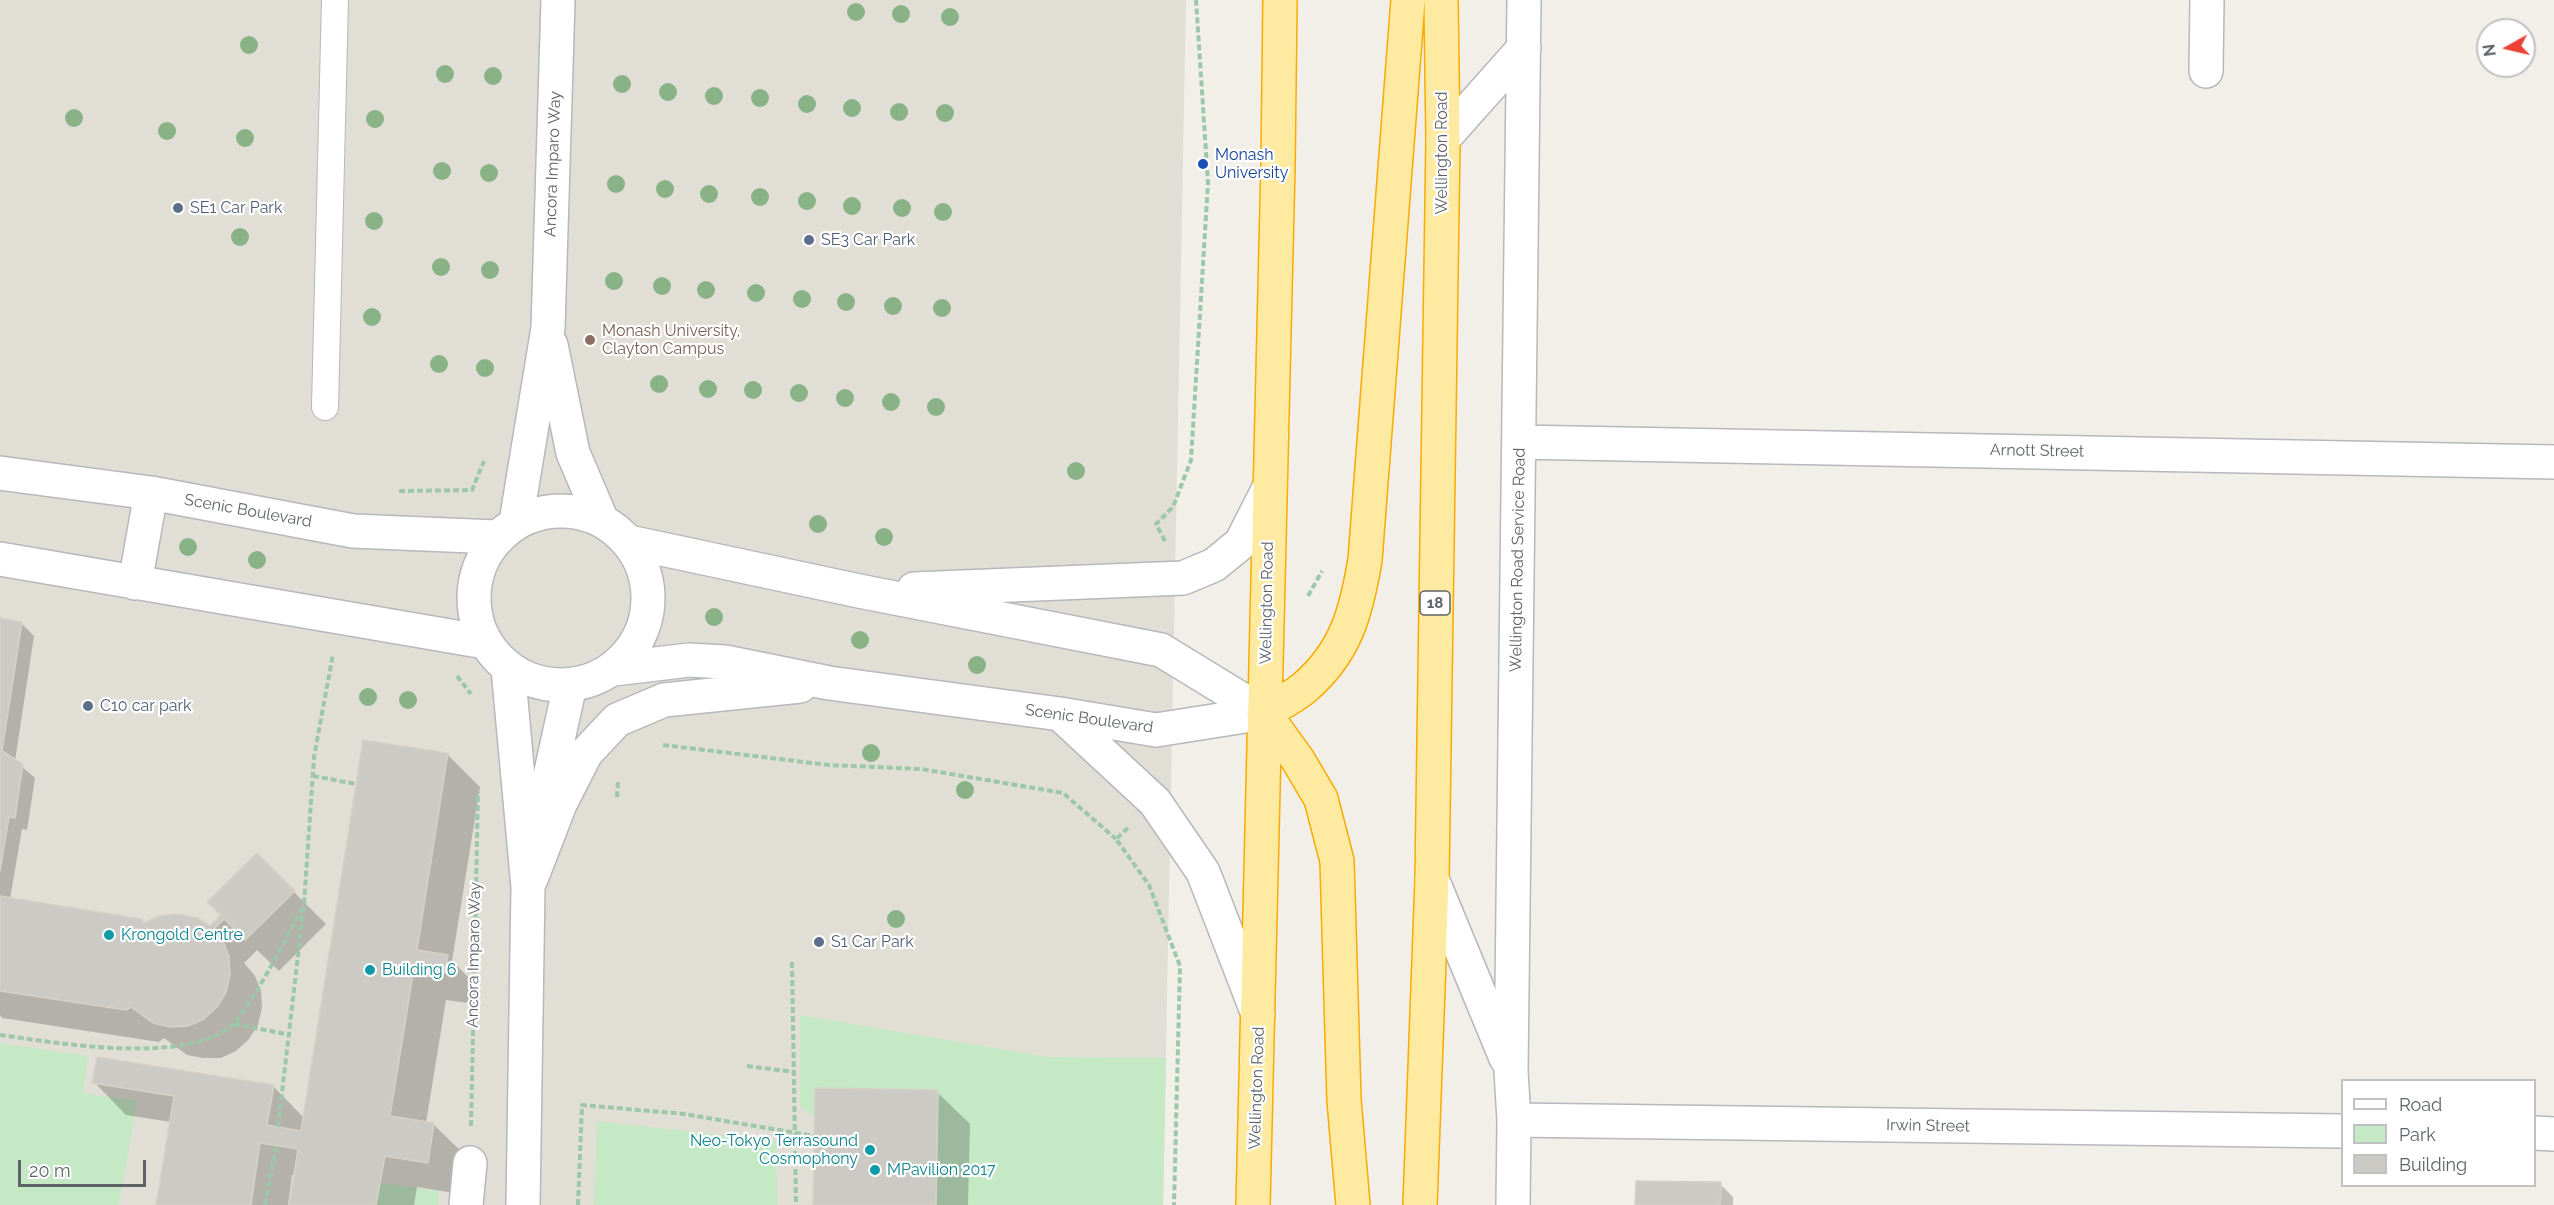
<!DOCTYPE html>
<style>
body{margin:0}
#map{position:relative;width:2554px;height:1205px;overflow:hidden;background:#f1efe8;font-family:Raleway,sans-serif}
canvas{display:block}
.legend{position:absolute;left:2341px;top:1079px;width:195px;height:108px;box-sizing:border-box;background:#fff;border:2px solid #bfc1c3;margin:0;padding:8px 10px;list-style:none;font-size:18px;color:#5f6368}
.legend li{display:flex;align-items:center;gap:12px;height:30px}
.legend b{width:30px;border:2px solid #bfc1c3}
.north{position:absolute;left:2476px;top:18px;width:60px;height:60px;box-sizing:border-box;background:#fff;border:2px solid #bfc1c3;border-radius:50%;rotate:262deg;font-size:16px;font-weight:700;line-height:24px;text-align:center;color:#5f6368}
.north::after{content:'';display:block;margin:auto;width:21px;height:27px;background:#ea4335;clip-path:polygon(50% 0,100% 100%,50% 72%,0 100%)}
.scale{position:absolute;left:18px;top:1160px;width:128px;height:27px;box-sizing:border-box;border:3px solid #5f6368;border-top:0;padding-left:8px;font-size:18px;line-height:21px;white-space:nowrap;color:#5f6368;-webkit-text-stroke:4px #fff;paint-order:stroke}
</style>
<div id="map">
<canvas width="2554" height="1205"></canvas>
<ul class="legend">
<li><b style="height:8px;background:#fff"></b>Road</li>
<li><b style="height:16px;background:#c5e8c5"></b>Park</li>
<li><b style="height:16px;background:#cccac5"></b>Building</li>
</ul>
<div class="north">N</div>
<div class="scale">20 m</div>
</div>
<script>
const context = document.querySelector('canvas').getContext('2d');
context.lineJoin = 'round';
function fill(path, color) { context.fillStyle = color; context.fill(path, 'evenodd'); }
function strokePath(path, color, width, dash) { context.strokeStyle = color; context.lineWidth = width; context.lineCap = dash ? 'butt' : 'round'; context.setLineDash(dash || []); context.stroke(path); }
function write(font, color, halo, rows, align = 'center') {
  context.font = font + ' Raleway,sans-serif'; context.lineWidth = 4.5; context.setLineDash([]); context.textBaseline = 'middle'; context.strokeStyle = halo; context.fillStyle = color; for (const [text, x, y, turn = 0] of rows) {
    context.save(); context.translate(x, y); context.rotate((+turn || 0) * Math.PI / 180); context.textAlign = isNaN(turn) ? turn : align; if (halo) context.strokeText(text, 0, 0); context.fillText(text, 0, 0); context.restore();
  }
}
const education = new Path2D(`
 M0,0H1186L1163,1205H0Z`);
const green = new Path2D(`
 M800,1015L1049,1057L1166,1058L1163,1205H936L938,1090L816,1088L814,1117L800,1106Z
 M0,1043L88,1056L83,1093L137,1101L119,1205H0Z
 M597,1121L776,1141L777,1205H594Z
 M380,1183L439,1191V1205H376Z`);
const shadow = new Path2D(`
 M0,620L21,623L34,636L15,761L35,778L27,830L22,829L10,899L145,925L210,928L222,915L257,855L326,924L279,971L257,950L244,963L255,976L261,991L262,1008L258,1025L249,1039L236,1051L221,1058H203L187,1055L164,1038L159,1042L2,1018L0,1015Z
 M365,742L448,755L480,787L452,961L480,989L477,1004L446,1000L426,1123L433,1124L466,1156L460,1194L417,1187L414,1205H291L296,1175H292L288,1205H158L171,1122L126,1115L94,1082L273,1086L304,1118Z
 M937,1092L970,1124L968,1205H814Z
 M1720,1184L1733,1197V1205H1637Z`);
const building = new Path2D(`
 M0,618L22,622L2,751L23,764L15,818L9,817L0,871Z
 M363,740L448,753L417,950L448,955L445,973L414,968L390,1116L434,1123L428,1163L385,1156L376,1205H289L298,1149L260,1143L251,1205H156L174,1096L92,1083L97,1057L274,1085L267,1125L301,1131Z
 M257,853L295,891L245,940L224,919L213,930L223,941L229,957L230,975L226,992L217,1007L204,1019L188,1026L170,1027L153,1023L131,1007L126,1010L0,991V896L141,919L144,923L159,916L178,914L198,918L210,926L221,915L207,902Z
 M815,1088L938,1090L936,1205H813Z
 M1636,1181L1721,1182L1720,1205H1635Z`);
const path = new Path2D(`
 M399,491L472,490L484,461
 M1165,541L1156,524L1173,507L1191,460L1208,183L1196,0
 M1308,596L1322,571
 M457,676L471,694
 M663,745L829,765L921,769L1063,793L1116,839
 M313,776L356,784
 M617,797L618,780
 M1128,828L1116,839L1149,885L1180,966L1174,1205
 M792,962L796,1205
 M234,1024L291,1035
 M0,1035C59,1043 186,1066 234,1024C239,1019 243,1011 247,1005C269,974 285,939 304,905
 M747,1066L794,1072
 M471,1126L478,792
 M278,1127L304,904L314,757L333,654
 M265,1205L276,1146
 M578,1205L582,1105L684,1114L814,1136`);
const service = new Path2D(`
 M325,407L335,0`);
const pedestrian = new Path2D(`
 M466,1205L470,1163`);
const minor = new Path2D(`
 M2206,71L2207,0
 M1443,139L1524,48
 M551,345L573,453L602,521
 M1519,442L2554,462
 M0,473L151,493L353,531L496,537
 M474 598a87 87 0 1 1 174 0a87 87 0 1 1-174 0Z
 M516,522L548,328L558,0
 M629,542L859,591L1161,650L1264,713
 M0,559L485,642
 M135,583L151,493
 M914,589L1183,578L1214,565L1241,543L1270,486
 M508,668L528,887L523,1205
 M614,669L689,660L725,662L829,683L1060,714L1156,730L1264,713
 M1060,714L1155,802L1203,872L1258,1014
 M541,817L570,685
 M531,879L560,804L586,753L617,720L664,700L800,686
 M1432,879L1506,1058
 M1514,1120L2342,1131
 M2534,1133L2554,1134
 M1513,1205L1514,1120L1511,1071L1524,0`);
const trunk = new Path2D(`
 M1264,713C1277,705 1292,698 1304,688C1346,652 1356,613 1365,560L1408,0
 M1264,713L1298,760L1321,799L1337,861L1344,1100L1353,1205
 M1253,1205L1278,165L1280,0
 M1420,1205L1432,879L1443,139L1441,0`);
const trees = [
 [856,12],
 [901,14],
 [950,17],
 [249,45],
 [445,74],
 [493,76],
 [622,84],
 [668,92],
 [714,96],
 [760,98],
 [807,104],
 [852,108],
 [899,112],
 [945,113],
 [74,118],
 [375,119],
 [167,131],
 [245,138],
 [442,171],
 [489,173],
 [616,184],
 [665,189],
 [709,194],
 [760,197],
 [807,201],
 [852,206],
 [902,208],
 [943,212],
 [374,221],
 [240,237],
 [441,267],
 [490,270],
 [614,281],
 [662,286],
 [706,290],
 [756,293],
 [802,299],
 [846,302],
 [893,306],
 [942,308],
 [372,317],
 [439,364],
 [485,368],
 [659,384],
 [708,389],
 [753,390],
 [799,393],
 [845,398],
 [891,402],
 [936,407],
 [1076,471],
 [818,524],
 [884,537],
 [188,547],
 [257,560],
 [714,617],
 [860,640],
 [977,665],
 [368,697],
 [408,700],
 [871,753],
 [965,790],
 [896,919]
];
const markers = [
 [1203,164,6,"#1a4fb4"],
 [178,208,6,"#5c6f8a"],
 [809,240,6,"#5c6f8a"],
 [590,340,6,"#8d6e63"],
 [88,706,6,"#5c6f8a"],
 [109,935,6,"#0f9aa8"],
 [819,942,6,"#5c6f8a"],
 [370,970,6,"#0f9aa8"],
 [870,1150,6,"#0f9aa8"],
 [875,1170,6,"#0f9aa8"]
];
const shields = [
 [1435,603,30]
];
const shieldNames = [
 ["18",1435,603]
];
const streetNames = [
 ["Wellington Road",1442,153,-90],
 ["Ancora Imparo Way",553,164,-88],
 ["Arnott Street",2037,451,1],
 ["Scenic Boulevard",248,511,10],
 ["Wellington Road Service Road",1518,560,-89],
 ["Wellington Road",1267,603,-89],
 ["Scenic Boulevard",1089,719,8],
 ["Ancora Imparo Way",474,955,-89],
 ["Wellington Road",1257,1088,-88],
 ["Irwin Street",1928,1126,1]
];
const transitNames = [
 ["Monash",1215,155],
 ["University",1215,173]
];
const serviceNames = [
 ["SE1 Car Park",190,208],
 ["SE3 Car Park",821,240],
 ["C10 car park",100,706],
 ["S1 Car Park",831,942]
];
const educationNames = [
 ["Monash University,",602,331],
 ["Clayton Campus",602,349]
];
const cultureNames = [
 ["Krongold Centre",121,935],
 ["Building 6",382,970],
 ["Neo-Tokyo Terrasound",858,1141,"right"],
 ["Cosmophony",858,1159,"right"],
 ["MPavilion 2017",887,1170]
];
fill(education, '#e1ded6');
fill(green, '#c5e8c5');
fill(shadow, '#0003');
fill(building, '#cccac5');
strokePath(building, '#d6d1c6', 1.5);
strokePath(service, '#b5b8bc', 28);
strokePath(pedestrian, '#b5b8bc', 36);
strokePath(minor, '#b5b8bc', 36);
strokePath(trunk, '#f9ab00', 36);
strokePath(path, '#9cc7a9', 4, [6, 3]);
strokePath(service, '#fff', 26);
strokePath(pedestrian, '#fff', 33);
strokePath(minor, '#fff', 33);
strokePath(trunk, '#feeaa1', 33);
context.fillStyle = '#89b387';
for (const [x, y] of trees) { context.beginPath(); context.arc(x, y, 9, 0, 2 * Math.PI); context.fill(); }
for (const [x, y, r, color] of markers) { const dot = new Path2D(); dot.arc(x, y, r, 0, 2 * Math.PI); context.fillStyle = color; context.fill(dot); strokePath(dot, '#fff', 2); }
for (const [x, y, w] of shields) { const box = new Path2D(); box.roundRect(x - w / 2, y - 12, w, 24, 4.5); context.fillStyle = '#fff'; context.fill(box); strokePath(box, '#5f6368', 1.5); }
write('bold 15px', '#5f6368', null, shieldNames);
write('16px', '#5f6368', '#fff', streetNames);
write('16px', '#164399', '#fff', transitNames, 'left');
write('16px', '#4e5e75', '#fff', serviceNames, 'left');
write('16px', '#785e54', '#fff', educationNames, 'left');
write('16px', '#0d838f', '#fff', cultureNames, 'left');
</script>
